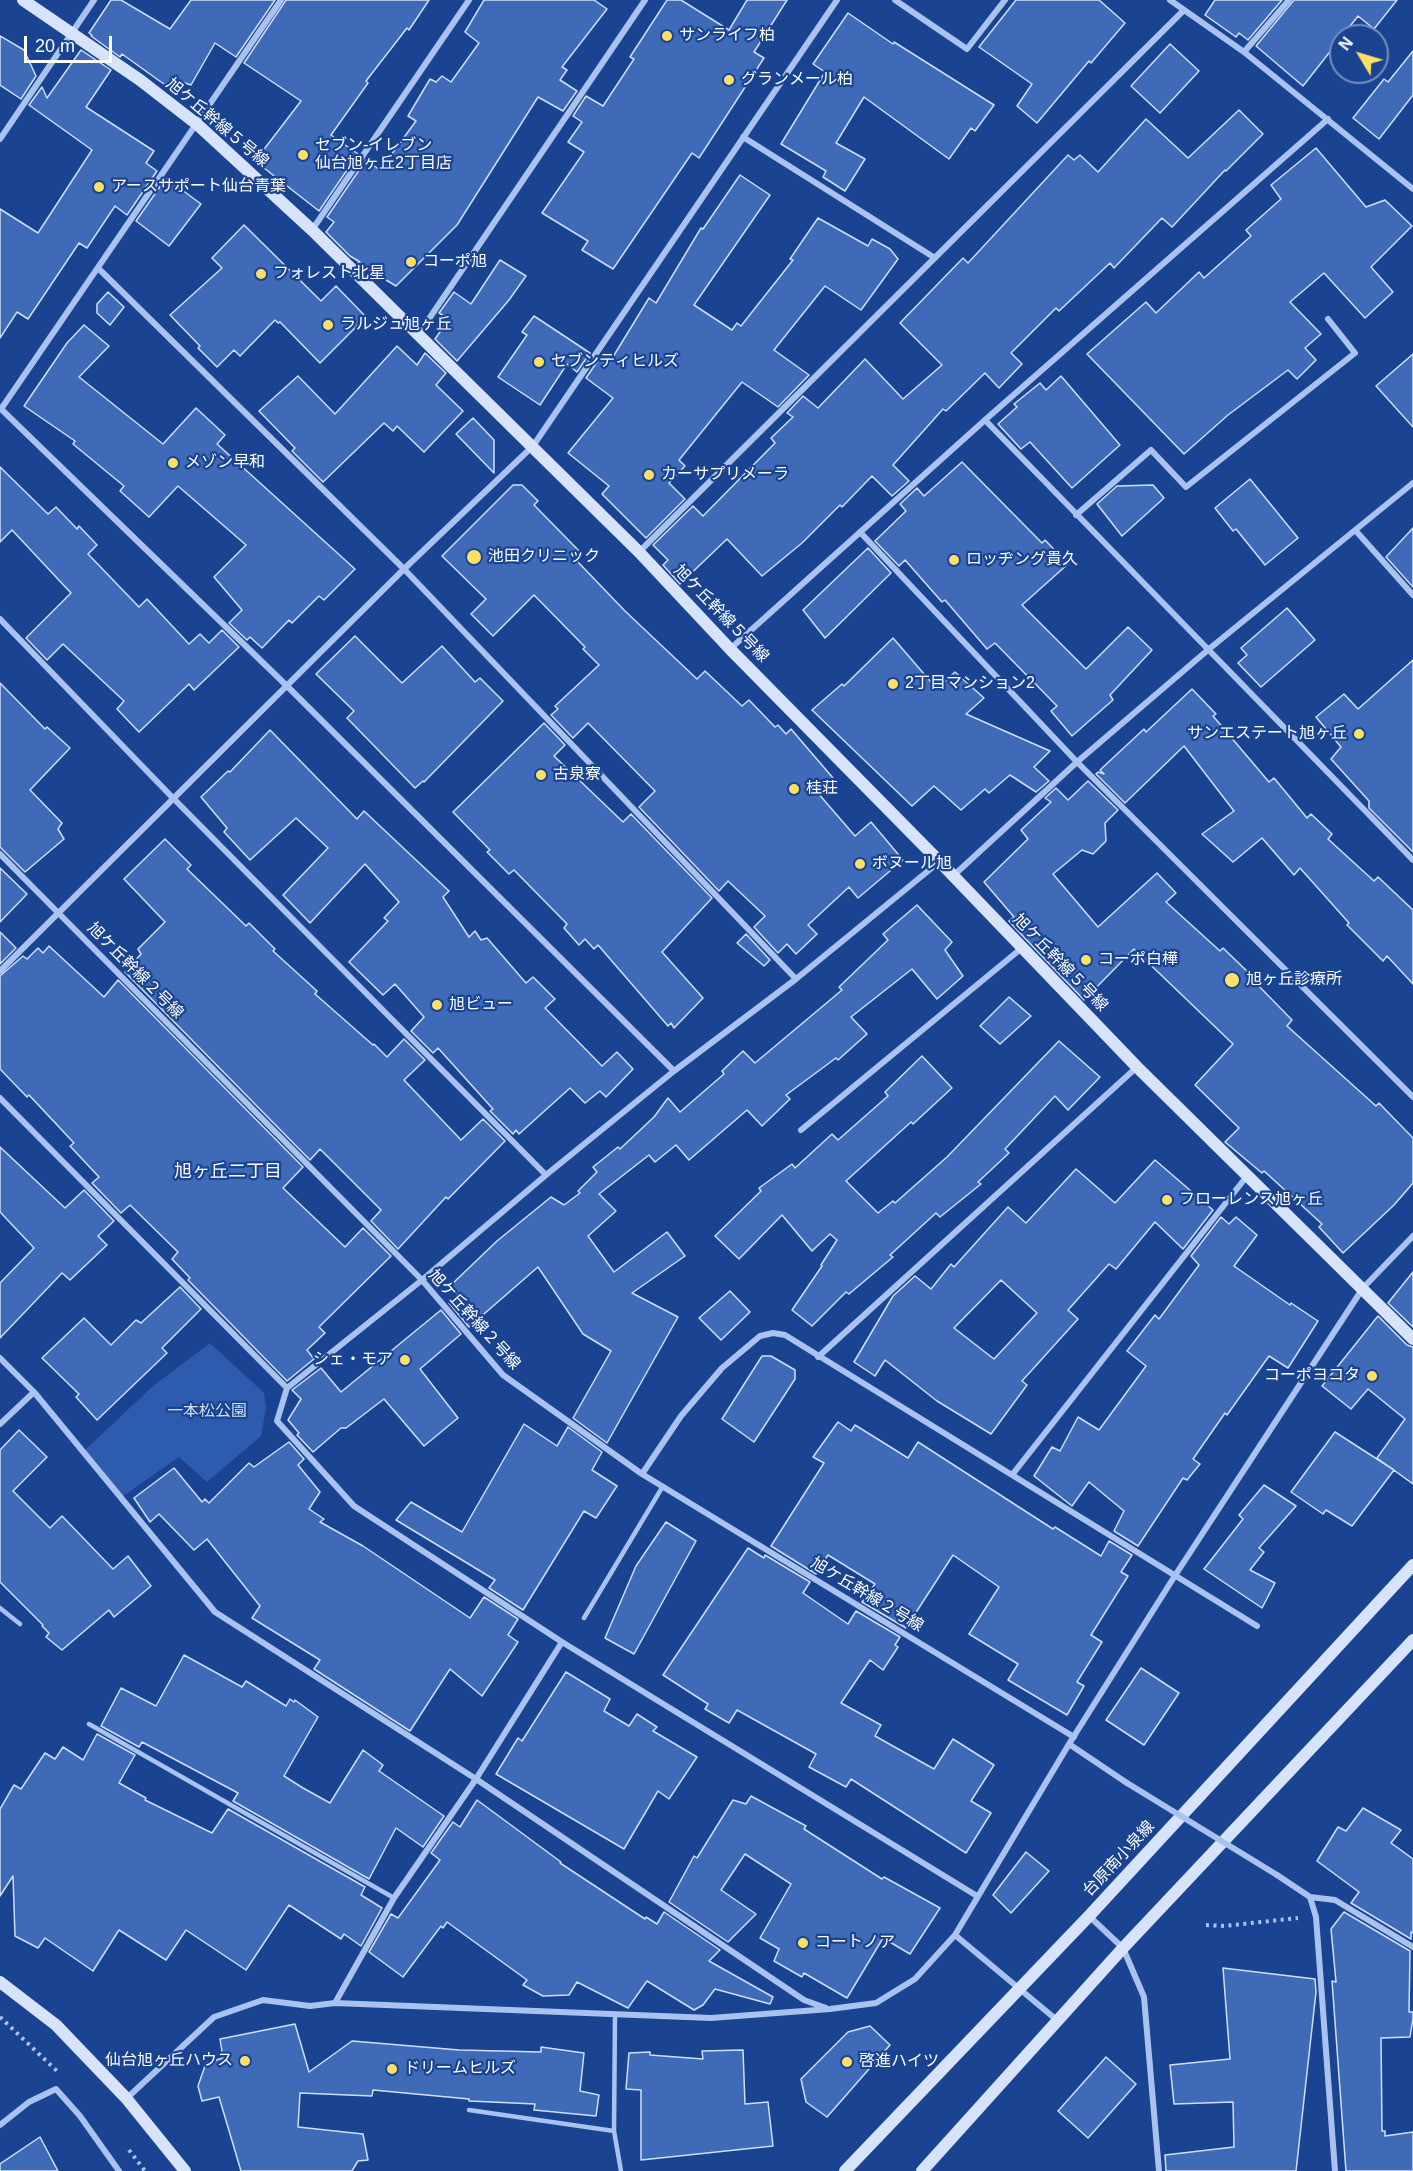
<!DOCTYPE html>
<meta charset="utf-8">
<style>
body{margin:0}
#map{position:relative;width:1413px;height:2171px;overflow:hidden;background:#1a4391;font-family:Arial,sans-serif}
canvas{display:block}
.north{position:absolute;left:1329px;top:24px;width:60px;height:60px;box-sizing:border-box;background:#1a4391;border:2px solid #768ebd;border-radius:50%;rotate:308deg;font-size:16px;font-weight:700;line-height:24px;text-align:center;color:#fff}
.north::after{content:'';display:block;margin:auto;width:21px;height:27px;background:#ffe067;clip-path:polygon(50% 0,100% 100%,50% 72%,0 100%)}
.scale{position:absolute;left:24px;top:36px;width:88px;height:27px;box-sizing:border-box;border:3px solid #fff;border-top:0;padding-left:8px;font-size:18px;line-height:21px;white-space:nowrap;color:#fff;-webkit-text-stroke:4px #1a4391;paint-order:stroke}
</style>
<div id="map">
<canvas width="1413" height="2171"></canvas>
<div class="north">N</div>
<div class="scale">20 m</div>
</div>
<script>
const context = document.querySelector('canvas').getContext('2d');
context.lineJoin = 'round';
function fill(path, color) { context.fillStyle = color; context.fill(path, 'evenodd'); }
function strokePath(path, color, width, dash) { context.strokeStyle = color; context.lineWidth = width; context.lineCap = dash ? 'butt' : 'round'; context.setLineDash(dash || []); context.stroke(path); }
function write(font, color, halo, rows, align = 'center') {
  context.font = font + ' Arial,"Noto Sans JP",sans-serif'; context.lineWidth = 4.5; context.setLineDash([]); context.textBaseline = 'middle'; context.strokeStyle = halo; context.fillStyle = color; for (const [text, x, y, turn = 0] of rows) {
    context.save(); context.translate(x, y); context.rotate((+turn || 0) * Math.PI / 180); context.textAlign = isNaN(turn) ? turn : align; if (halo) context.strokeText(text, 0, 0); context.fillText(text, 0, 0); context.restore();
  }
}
const green = new Path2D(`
 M210,1343L264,1393L266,1408L261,1436L207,1482L179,1457L119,1499L83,1452L153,1386Z`);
const building = new Path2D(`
 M111,0H121L170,29L191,0H275L236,57L215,43L191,85L182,82L175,92L122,54L120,57L91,36L92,35L89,33Z
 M286,0H429L409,30L407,28L366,81L368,83L331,135L358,154L319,211L255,161L301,101L244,63Z
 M484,0H594L607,9L562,67L567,70L560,80L577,91L563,111L538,97L457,225L396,286L358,263L360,262L350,256L326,232L334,222L327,217L366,160L380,170L416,121L408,116L430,79L436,82L442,76L451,82L479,43L465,32Z
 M667,0H681L729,30L747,0H787L754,52L764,58L699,158L692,153L613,269L582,250L588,241L542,213L584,152L568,142L582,122L573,116L586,96L603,106L634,59L630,57Z
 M1016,0H1099L1125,23L1091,63L1089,61L1037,123L1017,106L1032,84L979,47Z
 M1215,0H1282L1248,40L1239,33L1236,37L1205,15Z
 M1294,0H1397L1374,29L1358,16L1303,86L1256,46Z
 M848,13L893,44L894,42L994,105L975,131L971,128L949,159L864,97L836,143L865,159L845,191L823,177L826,171L781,144L825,72L813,64Z
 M0,36L24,50L36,76L21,99L0,85Z
 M1170,44L1199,71L1160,113L1131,86Z
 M81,50L111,70L86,107L154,151L146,163L157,171L127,215L115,206L87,248L79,243L28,319L17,312L0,338V209L38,233L92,150L29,105L42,87L47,98Z
 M1413,51V95L1379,139L1353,118L1384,79L1388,82Z
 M1239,110L1263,134L1226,171L1225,170L1172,227L1162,218L1114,268L1110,263L1059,311L1056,308L1011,353L1022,364L999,388L985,373L946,411L943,409L893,465L909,481L892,496L872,476L842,507L840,505L802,543L762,576L727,539L680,584L663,565L668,560L653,545L693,506L703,516L775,443L771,438L793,417L787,413L803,396L818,408L865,359L903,399L942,365L900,323L963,258L968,263L1068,155L1074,160L1080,155L1098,172L1146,119L1188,158Z
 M1316,148L1366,207L1385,200L1412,226L1371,267L1393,292L1365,318L1324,273L1290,302L1321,334L1305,348L1316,360L1297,379L1288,370L1228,415L1184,454L1087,354L1146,302L1156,313L1199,272L1204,278L1251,236L1246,230L1281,199L1271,185Z
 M740,175L770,195L694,305L732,330L737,323L741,326L793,260L790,259L818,218L868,246L872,239L890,249L898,259L861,310L825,286L774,350L809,375L778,407L742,382L679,460L685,466L669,483L685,499L646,538L602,494L609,486L568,453L613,398L586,378L599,359L608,365L649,298L656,303L701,228L703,229Z
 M166,178L201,204L169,246L136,221Z
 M244,225L321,301L336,286L366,317L320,363L280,322L278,323L275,320L240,356L234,350L217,367L198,348L200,346L170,315L222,268L212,258Z
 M500,260L526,276L509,300L457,361L435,339L449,319L439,313L454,292L471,304Z
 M108,292L124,307L110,325L97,313V304Z
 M534,316L590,353L577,372L567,364L540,405L498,377L527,335L522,332Z
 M84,325L109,346L79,377L163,444L196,408L225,435L217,444L355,569L324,600L319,596L292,623L289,620L262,648L250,637L247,640L229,623L242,610L214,577L246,545L178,486L149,517L120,491L124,486L73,444L75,441L24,406L67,343Z
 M397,346L417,365L425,353L446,373L436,385L463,411L424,452L397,426L393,431L384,423L323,482L292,451L295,448L259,411L298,376L335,414Z
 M1413,354V427L1376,386Z
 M1061,376L1120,445L1072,488L1030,442L1021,449L998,424L1017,407L1014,404L1040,383L1046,390Z
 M473,418L494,440V473L456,434Z
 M962,462L1042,543L1045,540L1068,564L1022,605L1086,669L1128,627L1152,650L1110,695L1113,700L1072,736L1051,711L1057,706L995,643L987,649L945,600L942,602L905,560L899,566L875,541L906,511L900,504L917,488L924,496Z
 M0,467L48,514L56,507L77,529L79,526L97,545L88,554L139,607L147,599L189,644L200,634L209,643L222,630L239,647L194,690L189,684L139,732L117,709L124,701L63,644L47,660L26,638L71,593L12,530L0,542Z
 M1250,479L1298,538L1265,565L1236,529L1233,531L1215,508Z
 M513,485H522L538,501L534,505L582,554L576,560L625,611L697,679L705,671L742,706L749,700L775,727L778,725L786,734L791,729L833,778L817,792L855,836L871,822L903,860L858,898L849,887L808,925L817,934L796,954L787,944L778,953L754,927L765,916L728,881L719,891L639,807L655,791L588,723L573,738L551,715L558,709L555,706L599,665L583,649L585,647L534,595L493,636L471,614L486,599L442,556Z
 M1153,485L1164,498L1122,536L1097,504L1117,486Z
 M1413,528V587L1386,557Z
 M868,548L891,573L825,638L803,610Z
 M1287,608L1315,640L1261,687L1238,663L1247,655L1241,648Z
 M355,636L402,683L442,646L475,682L480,678L503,701L424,782L423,781L415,788L347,718L354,711L316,674Z
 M893,638L937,689L955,672L984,698L966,714L1050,751L1034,767L1049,781L1036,792L1010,775L989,793L985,789L961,810L934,786L912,806L812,710L842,684L844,686Z
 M1413,660V852L1369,808V801L1331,759L1341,747L1316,717L1344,694L1358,709Z
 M0,683L45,729L47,727L70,748L30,790L62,823L58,829L64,839L25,872L0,847Z
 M1192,689L1216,714L1213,716L1269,782L1274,778L1307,818L1311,814L1332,834L1328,839L1374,881L1378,877L1413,910V984L1387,956L1383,961L1347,925L1349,923L1300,868L1294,875L1262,838L1233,862L1202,834L1234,811L1184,746L1125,803L1096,774L1098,772L1104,774L1100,770L1144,729L1146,732Z
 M544,723L565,745L554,756L623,822L631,814L712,898L662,952L703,998L674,1028L671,1023L668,1026L598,945L594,949L585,939L579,945L564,928L567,924L514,870L509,874L487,852L490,850L453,812Z
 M270,730L357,819L364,811L449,891L443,897L469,937L475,931L481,940L487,938L526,983L533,977L555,999L545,1008L602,1066L617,1052L633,1069L606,1097L600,1091L585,1103L570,1088L519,1134L516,1130L513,1134L490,1111L493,1109L438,1048L433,1053L411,1031L424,1017L395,984L383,995L349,962L388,921L384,918L399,902L365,864L310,923L283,895L328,848L296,818L250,860L224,832L227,828L201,797L228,771L230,772Z
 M1088,781L1118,810L1105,823L1106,841L1093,854L1082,850L1053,874L1098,927L1157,873L1176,893L1166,902L1220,951L1223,948L1251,975L1249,976L1292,1020L1287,1026L1376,1106L1379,1103L1413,1138V1183L1394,1205L1343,1253L1319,1227L1322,1224L1264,1171L1262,1173L1225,1142L1239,1128L1195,1085L1233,1044L1134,949L1084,1000L1018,931L1009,921L1014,917L984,882L1028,839L1021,830L1051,802L1045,798L1056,788L1068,800Z
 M165,839L191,865L187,869L246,926L249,923L275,949L273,951L317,991L315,994L373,1045L374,1044L387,1057L404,1039L425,1060L404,1080L461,1140L483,1119L505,1141L448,1199L446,1197L398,1249L371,1221L381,1210L320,1149L310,1160L125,972L141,954L138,949L165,922L124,879Z
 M0,868L27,894L0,922Z
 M917,905L952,942L945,950L963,976L937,999L912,969L851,1017L867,1034L838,1060L836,1058L786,1095L790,1099L762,1126L747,1110L689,1160L676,1145L655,1162L649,1155L599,1194L616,1211L588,1236L614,1272L667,1232L685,1256L632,1293L678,1317L607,1443L573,1418L611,1351L583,1334L538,1267L469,1327L449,1303L458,1296L451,1285L497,1241L551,1197L564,1205L580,1193L578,1191L597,1172L593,1167L618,1147L620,1149L654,1117L668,1098L680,1112L724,1074L722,1071L743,1051L755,1063L842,990L839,987L888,940L883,934Z
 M0,932L16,948L0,964Z
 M746,934L770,960L764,966L737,943Z
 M49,946L104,997L118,980L303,1167L283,1188L345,1247L363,1228L391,1256L319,1327L325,1333L307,1350L314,1359L287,1381L188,1280L190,1278L172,1259L178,1252L130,1205L121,1213L92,1183L99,1177L70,1146L74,1143L29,1095L27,1097L0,1069V976L23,956L27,959L38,948L43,953Z
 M1009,997L1031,1016L1000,1044L980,1026Z
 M1059,1041L1100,1077L1068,1110L1055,1096L1005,1149L1009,1153L978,1182L981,1184L940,1217L936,1213L890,1255L893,1257L849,1294L846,1292L812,1326L792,1310L822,1266L821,1265L837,1240L830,1234L812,1251L782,1215L739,1259L715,1236L761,1191L759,1188L792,1164L795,1168L832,1134L838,1140L888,1096L885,1092L922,1056L952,1088L913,1124L911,1122L846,1181L878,1213L893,1201L895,1203L947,1157Z
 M0,1147L65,1208L84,1190L114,1221L98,1236L107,1245L70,1280L62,1273L0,1338V1283L34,1248L0,1212Z
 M1155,1160L1213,1210L1183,1249L1155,1222L1116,1269L1109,1264L1068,1310L1078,1319L1022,1381L1027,1385L991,1434L937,1401L885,1360L875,1376L854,1362L893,1296L915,1276L931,1289L951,1264L954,1267L1008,1207L1026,1223L1076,1169L1115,1203ZM1001,1280L1037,1313L994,1359L954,1328Z
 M1221,1217L1229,1224L1236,1217L1257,1235L1234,1266L1290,1305L1291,1303L1318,1321L1288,1368L1269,1356L1227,1415L1225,1413L1193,1459L1200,1464L1187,1480L1183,1478L1138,1546L1114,1531L1124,1511L1089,1482L1072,1506L1034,1476L1052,1447L1060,1451L1078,1417L1099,1430L1146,1366L1127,1351L1155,1315L1159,1319L1199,1265L1191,1256Z
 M1413,1272V1327L1388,1303Z
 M180,1287L201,1309L162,1348L167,1353L97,1420L76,1397L79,1394L42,1358L84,1318L111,1345L136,1320L141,1323Z
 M730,1291L750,1312L721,1340L699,1318Z
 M441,1310L461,1334L420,1369L458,1418L424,1446L384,1399L346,1428H341L313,1452L297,1435L299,1433L288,1420L301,1399L292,1390L321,1368L341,1392Z
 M1378,1316L1407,1345L1413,1347V1484L1377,1458L1405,1419L1368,1389L1351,1409L1322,1386Z
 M762,1356H771L795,1370V1379L754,1442L722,1419Z
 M838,1422L851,1431L855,1425L908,1458L918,1442L1053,1529L1055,1527L1101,1556L1109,1541L1132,1555L1121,1572L1128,1576L1091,1635L1102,1642L1077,1682L1084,1686L1067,1715L1008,1680L1018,1664L969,1634L999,1587L953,1555L906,1628L862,1602L875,1584L828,1555L816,1574L771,1546L824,1463L813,1457Z
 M524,1424L557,1446L568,1427L602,1452L592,1470L617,1486L596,1518L584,1511L523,1610L489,1588L495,1580L396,1520L411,1502L462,1532Z
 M19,1430L47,1457L13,1491L50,1528L62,1516L113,1569L128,1556L151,1586L114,1617L109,1610L62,1650L46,1637L49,1633L42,1626L43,1625L0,1582V1450Z
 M1335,1432L1394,1470L1352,1526L1326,1510L1323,1514L1291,1492Z
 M289,1442L304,1459L298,1465L320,1492L309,1509L324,1519L320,1522L363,1546L470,1618L484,1597L518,1619L508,1635L518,1642L482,1696L450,1669L410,1731L314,1669L320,1660L252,1618L260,1606L207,1539L194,1550L159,1514L150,1522L134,1498L174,1468L202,1502L205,1499L209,1503L249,1463L254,1467Z
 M1264,1485L1296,1506L1259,1548L1264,1552L1250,1570L1275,1583L1262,1608L1204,1569L1243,1519L1239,1515Z
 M666,1522L696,1541L634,1654L605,1638L636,1566Z
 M748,1548L764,1558L765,1555L810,1582L803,1593L848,1624L856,1611L900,1637L895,1645L898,1647L883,1670L870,1660L841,1703L881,1725L875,1736L934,1769L953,1739L994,1765L971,1801L991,1813L966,1853L851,1779L846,1787L809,1767L816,1754L737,1710L729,1723L705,1709L708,1704L663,1675Z
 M184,1655L242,1687L246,1681L286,1706L290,1699L294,1702L295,1700L318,1717L284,1776L303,1788L330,1803L363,1750L383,1765L379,1771L444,1816L423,1847L396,1828L369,1879L233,1801L238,1793L142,1742L139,1747L101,1726L121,1688L156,1706Z
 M1141,1668L1179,1693L1144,1745L1106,1720Z
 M566,1672L610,1699L604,1711L629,1726L637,1714L657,1727L653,1731L697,1757L669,1799L658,1791L624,1849L496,1774L518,1738L522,1741Z
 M97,1734L135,1755L119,1783L146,1798L145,1800L212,1833L228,1809L365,1887L361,1895L382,1908L361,1946L344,1934L341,1939L289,1905L246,1970L186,1930L166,1960L119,1930L93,1971L45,1938L38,1948L15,1936L13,1876L0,1896V1809L14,1785L21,1789L45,1753L55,1759L63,1747L83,1760Z
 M751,1796L806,1826L804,1829L882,1879L884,1877L940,1908L910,1954L883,1938L847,1998L804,1973L802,1977L774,1961L779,1949L760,1938L791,1884L745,1854L721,1890L756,1914L728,1942L669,1902L694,1856L697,1858L733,1800L746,1804Z
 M477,1800L561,1862L560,1863L645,1919L646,1917L657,1924L664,1912L720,1950L709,1961L773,1997L770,2004L715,1989L703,2005L694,2010L647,1981L628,2008L577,1982L569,1995L543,1996L523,1985L527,1980L447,1922L443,1928L441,1926L403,1977L369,1952L391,1914L398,1918L440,1860L431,1853L453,1822L460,1827Z
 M1363,1808L1401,1830L1391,1843L1413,1859V1933L1411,1932V1939L1351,1903L1359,1892L1317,1861L1338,1827L1346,1831Z
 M1026,1852L1049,1871L1011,1913L993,1895Z
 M1344,1912L1410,1951L1409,2012H1413V2018L1410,2037L1381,2038L1382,2131H1385V2136L1413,2132V2171H1346L1332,1981L1336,1982L1331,1929Z
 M1223,1968L1315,1979L1316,1992L1296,2171H1166L1165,2155L1234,2147L1233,2102L1174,2104L1170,2065L1230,2059Z
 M295,2024L309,2072L352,2041L459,2050L541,2052V2047L584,2053L580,2091L599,2095L596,2116L534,2110L535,2104L469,2101V2099L373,2090L372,2096L300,2093L298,2127L363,2134L368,2160L358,2161L352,2171H241L219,2097L202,2101L198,2086L206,2063L223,2058L220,2039Z
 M870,2026L890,2045L827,2117L806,2102L801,2079L848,2032Z
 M743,2050L745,2104L768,2102L773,2146L641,2160V2090L626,2089L629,2053L650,2052V2055L703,2059L702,2051Z
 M1106,2057L1136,2084L1088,2138L1058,2111Z
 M40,2137L58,2171H0V2164Z`);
const path = new Path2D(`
 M1206,1925L1224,1926L1298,1918
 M0,2017L58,2072
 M129,2150L145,2171`);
const lane = new Path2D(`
 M0,1608L20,1624
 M584,1618L663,1486
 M89,1724L394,1898
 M615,2014L614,2131L621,2171
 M469,2110L614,2131`);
const street = new Path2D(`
 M895,0L967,49L1005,0
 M1170,0L1244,52L1413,189
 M1244,52L1289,0
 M743,137L935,258
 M0,139L94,0
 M312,230L469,0
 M98,268L404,569L796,979
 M418,335L645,0
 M0,408L287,686L674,1071
 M1,409L281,0
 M985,420L1413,860
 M1076,515L1151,450L1186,487L1355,353L1328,319
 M1356,531L1413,595
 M860,532L1077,762L1413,1097
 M639,552L1184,10
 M0,619L172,797L546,1175
 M730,649L985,420L1328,119
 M0,854L422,1280L503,1375L642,1474L1074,1737
 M953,876L1077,762L1209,649L1413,483
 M0,971L404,569L533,446L837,0
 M0,1098L287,1388L422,1280L546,1175L674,1071L796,979L939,862
 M801,1130L1023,947
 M818,1357L1137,1067
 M0,1358L34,1392L215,1612L476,1779L804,2000L826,2008
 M287,1388L277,1421L354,1506L562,1642L977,1896
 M0,1424L34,1392
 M642,1474L681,1416L722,1368L760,1336L773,1333L785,1335L1257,1626
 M1012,1475L1247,1176
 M1069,1744L1127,1783
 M1277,1875L1310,1897L1335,1900L1413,1947
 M1310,1897L1316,1917L1335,2171
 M1089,1916L1123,1948L1144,1997L1159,2171
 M955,1935L1058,2021
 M335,2003L394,1898L476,1779L562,1642
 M127,2098L214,2017L263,2000L310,2006L335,2003L711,2018L830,2009L876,2003L915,1979L955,1935L1069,1744L1176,1574L1363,1288L1413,1236
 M0,2125L29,2102L56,2089L80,2116L119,2171`);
const secondary = new Path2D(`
 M23,0L140,80L198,125L312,230L639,552L730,649L939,861L1137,1067L1413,1339
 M0,1982L56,2025L126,2098L185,2171
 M845,2171L1089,1916L1413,1565
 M922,2171L1123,1948L1413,1640`);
const streetBridge = new Path2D(`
 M1127,1783L1277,1875`);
const markers = [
 [667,36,6,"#ffe067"],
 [729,80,6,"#ffe067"],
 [303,155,6,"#ffe067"],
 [99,187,6,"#ffe067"],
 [411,262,6,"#ffe067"],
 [261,274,6,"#ffe067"],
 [328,325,6,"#ffe067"],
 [539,362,6,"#ffe067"],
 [173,463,6,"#ffe067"],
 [649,475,6,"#ffe067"],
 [474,557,8,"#ffe067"],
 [954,560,6,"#ffe067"],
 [893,684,6,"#ffe067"],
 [1359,734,6,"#ffe067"],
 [541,775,6,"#ffe067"],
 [794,789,6,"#ffe067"],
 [860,864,6,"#ffe067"],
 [1086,960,6,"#ffe067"],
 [1232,980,8,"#ffe067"],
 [437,1005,6,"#ffe067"],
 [1167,1200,6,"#ffe067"],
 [405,1360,6,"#ffe067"],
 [1372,1376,6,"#ffe067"],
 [803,1943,6,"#ffe067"],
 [245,2061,6,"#ffe067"],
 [847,2062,6,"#ffe067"],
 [392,2069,6,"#ffe067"]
];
const poiNames = [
 ["サンライフ柏",679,36],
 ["グランメール柏",741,80],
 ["セブン-イレブン",315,146],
 ["仙台旭ヶ丘2丁目店",315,164],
 ["アースサポート仙台青葉",111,187],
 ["コーポ旭",423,262],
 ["フォレスト北星",273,274],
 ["ラルジュ旭ヶ丘",340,325],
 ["セブンティヒルズ",551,362],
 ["メゾン早和",185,463],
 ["カーサプリメーラ",661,475],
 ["池田クリニック",488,557],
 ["ロッヂング貴久",966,560],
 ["2丁目マンション2",905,684],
 ["サンエステート旭ヶ丘",1347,734,"right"],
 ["古泉寮",553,775],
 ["桂荘",806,789],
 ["ボヌール旭",872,864],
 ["コーポ白樺",1098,960],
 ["旭ヶ丘診療所",1246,980],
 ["旭ビュー",449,1005],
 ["フローレンス旭ヶ丘",1179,1200],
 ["シェ・モア",393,1360,"right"],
 ["コーポヨコタ",1360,1376,"right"],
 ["コートノア",815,1943],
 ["仙台旭ヶ丘ハウス",233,2061,"right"],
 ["啓進ハイツ",859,2062],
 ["ドリームヒルズ",404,2069]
];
const streetNames = [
 ["旭ケ丘幹線５号線",217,123,40],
 ["旭ケ丘幹線５号線",721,614,46],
 ["旭ケ丘幹線５号線",1060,963,46],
 ["旭ケ丘幹線２号線",135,971,45],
 ["旭ケ丘幹線２号線",474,1320,48],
 ["旭ケ丘幹線２号線",867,1595,31],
 ["台原南小泉線",1119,1859,-47]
];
const parkNames = [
 ["一本松公園",207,1412]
];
const neighbourhoodNames = [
 ["旭ヶ丘二丁目",228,1172]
];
fill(green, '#2d5caf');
fill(building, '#3e6ab7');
strokePath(building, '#cfdffa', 1.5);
strokePath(path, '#a9c2ef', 4, [3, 4.5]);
strokePath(lane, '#a9c2ef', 4.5);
strokePath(street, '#a9c2ef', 6);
strokePath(secondary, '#d6e3fa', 12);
strokePath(streetBridge, '#a9c2ef', 6);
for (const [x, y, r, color] of markers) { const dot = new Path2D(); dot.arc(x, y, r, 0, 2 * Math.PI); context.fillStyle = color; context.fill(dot); strokePath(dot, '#1a4391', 2); }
write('16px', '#fff', '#1a4391', poiNames, 'left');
write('16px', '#fff', '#1a4391', streetNames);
write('16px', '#cfdffa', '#1a4391', parkNames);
write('18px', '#fff', '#1a4391', neighbourhoodNames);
</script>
